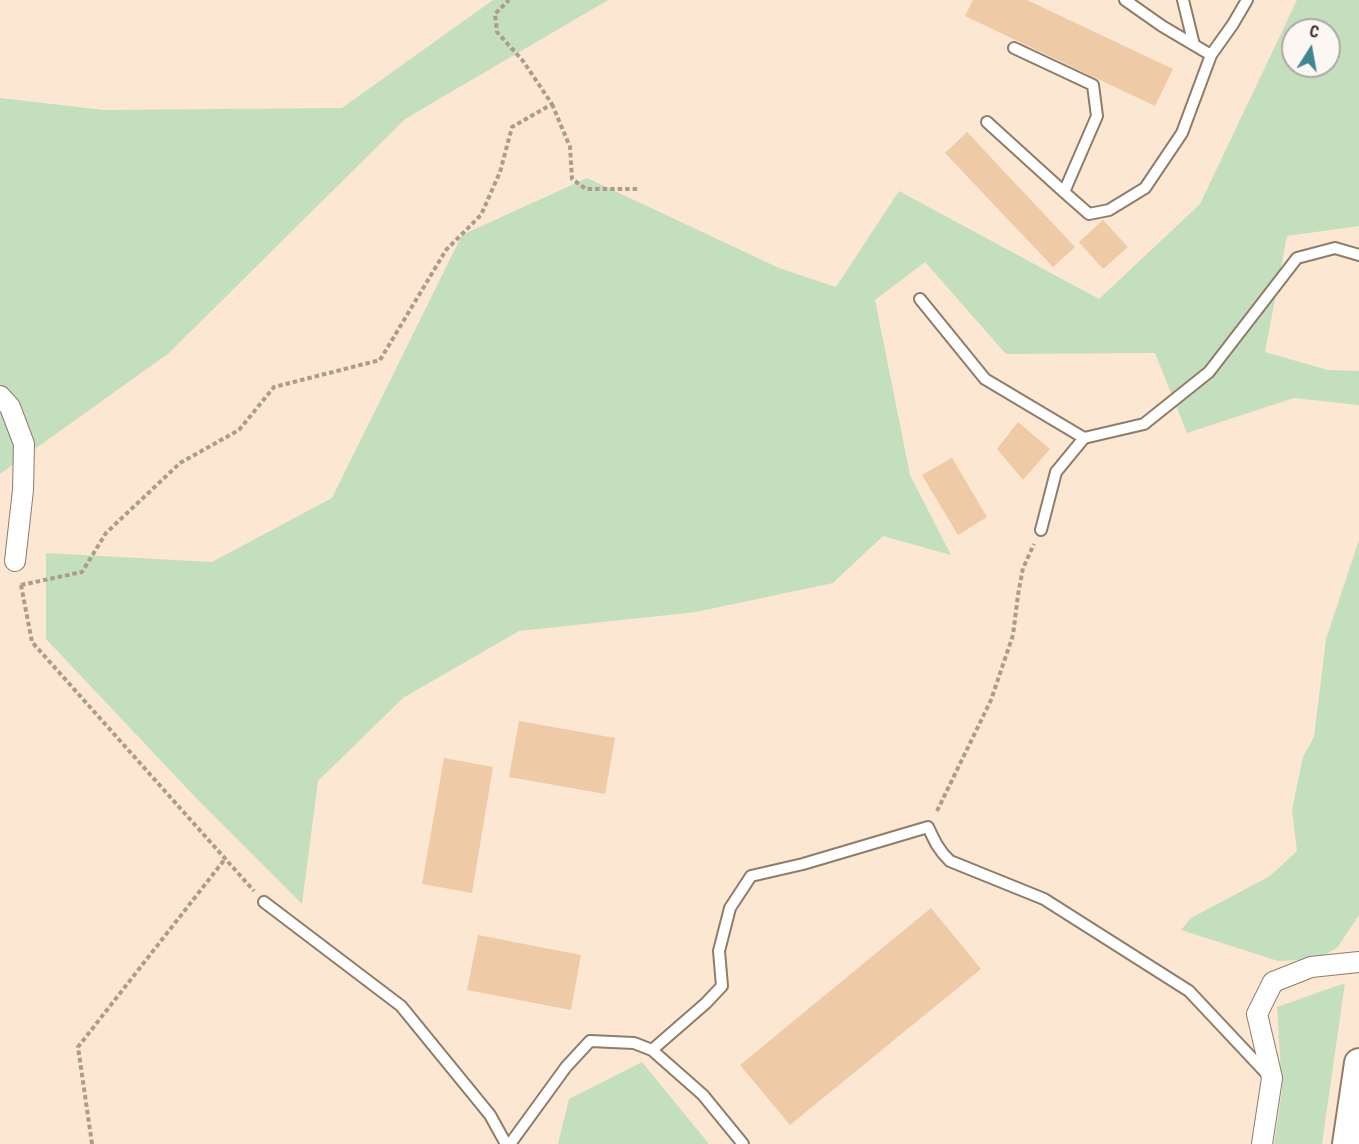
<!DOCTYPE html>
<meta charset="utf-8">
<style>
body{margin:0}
#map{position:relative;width:1359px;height:1144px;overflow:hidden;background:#fce7d2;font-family:"Roboto Condensed",sans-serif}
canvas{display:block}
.north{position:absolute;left:1281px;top:18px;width:60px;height:60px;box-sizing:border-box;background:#fcf7f3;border:2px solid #aea8a2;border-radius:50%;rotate:11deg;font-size:16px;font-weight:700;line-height:24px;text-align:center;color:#393129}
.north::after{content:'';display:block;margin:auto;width:21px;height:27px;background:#408691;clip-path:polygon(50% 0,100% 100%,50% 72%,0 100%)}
</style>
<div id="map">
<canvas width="1359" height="1144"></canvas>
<div class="north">С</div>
</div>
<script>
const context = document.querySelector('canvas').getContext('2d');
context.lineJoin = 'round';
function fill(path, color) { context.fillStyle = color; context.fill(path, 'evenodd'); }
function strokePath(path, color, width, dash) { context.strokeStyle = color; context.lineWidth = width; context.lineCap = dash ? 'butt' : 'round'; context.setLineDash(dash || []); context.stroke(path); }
const green = new Path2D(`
 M493,0H608L405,119L169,353L0,474V98L104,110L342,108Z
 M1297,0H1359V226L1287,236L1265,352L1328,370L1359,371V405L1294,398L1187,433L1155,353L1006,354L925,262L875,300L910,475L951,555L883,536L833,583L696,612L519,631L403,698L318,781L302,904L198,800L46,639V553L212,562L332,498L462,235L587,178L779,268L836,287L899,191L1099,299L1200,204ZM1293,30H1329V66H1293Z
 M1359,540V915L1337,948L1317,959L1278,961L1181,930L1191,918L1270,876L1297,851L1292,810L1303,757L1314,737L1326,639Z
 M1345,983L1322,1144H1274L1282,1091L1277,1007Z
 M642,1062L709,1144H558L569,1099Z`);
const building = new Path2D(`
 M973,0H1027L1173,69L1155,106L965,16Z
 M967,132L1075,247L1053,267L945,153Z
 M1103,220L1128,247L1103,269L1079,242Z
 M1018,422L1050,449L1023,480L997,449Z
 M952,458L987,517L958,535L922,475Z
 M519,721L615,738L605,794L509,777Z
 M444,758L493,767L472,893L422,884Z
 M931,908L981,969L790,1125L740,1065Z
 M478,935L581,955L571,1010L467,990Z`);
const path = new Path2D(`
 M552,104L570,147L572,179L586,189H638
 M21,585L82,572L106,533L180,463L239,430L274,387L380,360L446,250L481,215L500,172L512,127L552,104L523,61L497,32L495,14L509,0
 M21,585L32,642L254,891
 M937,811L991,700L1013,635L1018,595L1023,568L1034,544
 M92,1144L78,1047L225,859`);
const service = new Path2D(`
 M1125,0L1162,26L1211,55
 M1183,0L1194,45
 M1014,48L1093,85L1097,116L1064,192L1089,214L1109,210L1145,188L1182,133L1211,55L1233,24L1247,0
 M987,122L1064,192
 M920,299L985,379L1084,438
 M1041,530L1056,472L1084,438L1144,424L1209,372L1297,258L1335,248L1359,255
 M264,902L401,1006L490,1115L506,1144
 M652,1050L706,1003L722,986L719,951L730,908L751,876L803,864L928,827C934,840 939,851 950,861L1044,899L1189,991L1267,1074
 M510,1144L566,1067L590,1041L634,1043L652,1050L703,1095L743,1144`);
const minor = new Path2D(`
 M0,396L10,407L24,444L23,490L15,561
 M1262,1144L1272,1078L1257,1014L1273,982L1311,967L1359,962`);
const secondary = new Path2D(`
 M1347,1144L1359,1063`);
fill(green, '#c4dfbd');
fill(building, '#efcaa6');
strokePath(service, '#907c6a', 14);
strokePath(minor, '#907c6a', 22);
strokePath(secondary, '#907c6a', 32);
strokePath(path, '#ac9c8c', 4, [4.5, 3]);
strokePath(service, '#fff', 10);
strokePath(minor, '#fff', 20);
strokePath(secondary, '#fff', 28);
</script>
